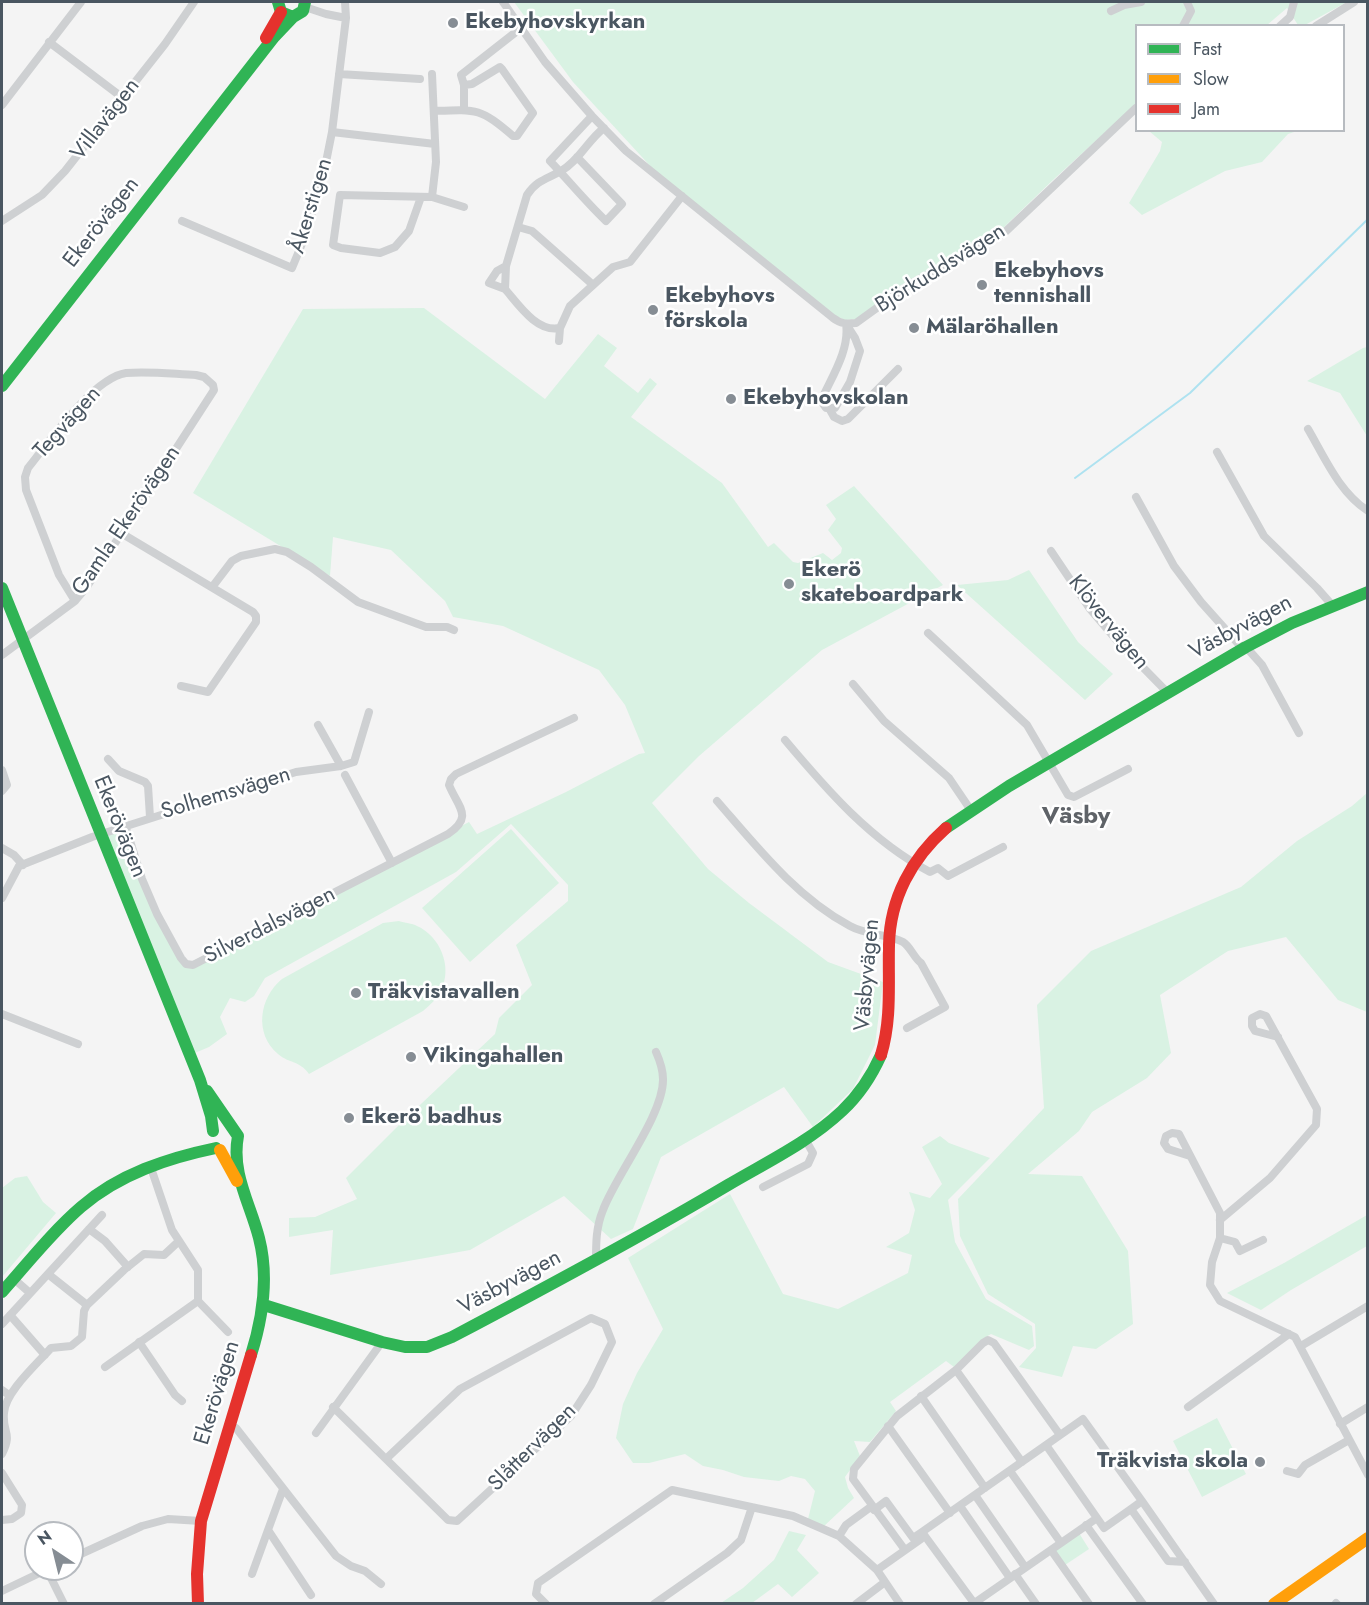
<!DOCTYPE html>
<meta charset="utf-8">
<style>
body{margin:0}
#map{position:relative;width:1369px;height:1605px;overflow:hidden;background:#f4f4f4;font-family:Jost,sans-serif}
canvas{display:block}
.frame{position:absolute;inset:0;border:3px solid #4a5661;pointer-events:none}
.legend{position:absolute;left:1135px;top:24px;width:210px;height:108px;box-sizing:border-box;background:#fff;border:2px solid #b7bbc0;margin:0;padding:8px 10px;list-style:none;font-size:18px;color:#4a5661}
.legend li{display:flex;align-items:center;gap:12px;height:30px}
.legend b{width:30px;border:2px solid #b7bbc0}
.north{position:absolute;left:24px;top:1521px;width:60px;height:60px;box-sizing:border-box;background:#fff;border:2px solid #b7bbc0;border-radius:50%;rotate:325deg;font-size:16px;font-weight:700;line-height:24px;text-align:center;color:#4a5661}
.north::after{content:'';display:block;margin:auto;width:21px;height:27px;background:#868d94;clip-path:polygon(50% 0,100% 100%,50% 72%,0 100%)}
</style>
<div id="map">
<canvas width="1369" height="1605"></canvas>
<div class="frame"></div>
<ul class="legend">
<li><b style="height:8px;background:#30b455"></b>Fast</li>
<li><b style="height:8px;background:#ff9f0a"></b>Slow</li>
<li><b style="height:8px;background:#e5322d"></b>Jam</li>
</ul>
<div class="north">N</div>
</div>
<script>
const context = document.querySelector('canvas').getContext('2d');
context.lineJoin = 'round';
function fill(path, color) { context.fillStyle = color; context.fill(path, 'evenodd'); }
function strokePath(path, color, width, dash) { context.strokeStyle = color; context.lineWidth = width; context.lineCap = dash ? 'butt' : 'round'; context.setLineDash(dash || []); context.stroke(path); }
function write(font, color, halo, rows, align = 'center') {
  context.font = font + ' Jost,sans-serif'; context.lineWidth = 5; context.setLineDash([]); context.textBaseline = 'middle'; context.strokeStyle = halo; context.fillStyle = color; for (const [text, x, y, turn = 0] of rows) {
    context.save(); context.translate(x, y); context.rotate((+turn || 0) * Math.PI / 180); context.textAlign = isNaN(turn) ? turn : align; if (halo) context.strokeText(text, 0, 0); context.fillText(text, 0, 0); context.restore();
  }
}
const green = new Path2D(`
 M514,2H1347L1305,25H1298L1287,8L1267,25L1136,26V104L1053,180L1000,231L901,285L857,319L846,320L835,316L653,169L573,82Z
 M1149,131H1297L1288,134L1262,162L1225,171L1142,215L1129,203L1160,151L1162,142Z
 M424,308L545,399L598,334L617,348L604,366L638,393L650,378L657,384L631,417L722,483L768,547L774,543L793,562L798,563L823,553L832,560L841,553L842,548L828,530L836,519L826,505L854,486L943,585L822,650L699,756L652,803L708,869L749,903L828,962L883,982L875,1045L853,1089L813,1127L784,1087L661,1157L633,1229L611,1239L564,1196L470,1250L330,1275L333,1230L289,1237V1218L315,1217L357,1199L346,1178L403,1121L495,1034L499,1018L532,985L516,945L568,901V885L511,824L456,872L265,978L254,996L245,1002L230,998L220,1017L227,1034L209,1047L190,1055L100,835L125,825L142,879L186,964L272,925L469,822L477,834L566,792L639,754L645,753L625,705L599,670L503,626L453,617L445,601L391,550L333,537L330,576L193,493L303,309Z
 M1367,347H1368L1367,436L1340,393L1307,381L1363,348Z
 M1029,570L1078,642L1113,674L1085,700L957,585L1008,580Z
 M1367,793V1012L1338,1000L1286,937L1228,951L1160,995L1171,1053L1147,1078L1092,1112L1079,1131L1028,1174L1082,1176L1128,1251L1133,1324L1096,1349L1073,1346L1062,1377L1019,1367L1036,1348L1035,1324L988,1294L960,1236L958,1199L1044,1108L1037,1005L1091,951L1241,887L1297,841L1352,806Z
 M511,829L559,883L470,962L422,908Z
 M399,921C405,923 412,923 417,926C440,936 453,967 441,990C437,999 430,1005 423,1011L309,1074C299,1060 290,1064 278,1054C254,1034 259,998 282,979L383,923Z
 M940,1136L949,1143L990,1158L948,1200L955,1242L986,1299L1032,1326L1034,1346L1029,1350L991,1334L981,1340L954,1367L946,1361L890,1402L896,1411L870,1442L854,1441L860,1456L845,1477L848,1488L854,1498L823,1527L808,1519L815,1491L805,1479L791,1476L779,1481L744,1477L723,1470L703,1466L685,1454L649,1463H633L616,1438L623,1404L637,1373L663,1329L628,1258L730,1194L783,1294L838,1309L908,1273L912,1255L886,1247L909,1233L915,1210L909,1192L930,1198L942,1184L922,1147Z
 M27,1176L43,1202L56,1213L2,1277V1188L15,1178Z
 M1367,1215V1246L1291,1290L1261,1310L1227,1293L1284,1263Z
 M1217,1418L1246,1474L1202,1497L1173,1441Z
 M789,1531L806,1535L797,1550L819,1573L792,1597L778,1584L752,1603H721L743,1588L774,1560Z
 M1079,1533L1089,1549L1062,1567L1051,1552Z`);
const stream = new Path2D(`
 M1075,478L1190,393L1368,219`);
const street = new Path2D(`
 M503,2L545,62L592,116L626,151L833,318C841,324 846,324 856,323L910,284L1003,234L1136,108
 M305,7L326,14L346,18
 M1111,11L1124,5L1141,2
 M1183,26L1191,11L1187,2
 M1280,26L1290,17L1294,2
 M1316,26L1354,2
 M49,42L123,98
 M339,74L420,79
 M2,105L81,2
 M464,110V85
 M434,111C477,109 480,108 513,136H517L533,113L502,69L500,67L472,84L464,85L461,75L521,28
 M604,128C588,140 579,161 561,171C547,179 537,180 527,195L506,266L505,289C518,304 537,333 560,328L570,306L613,267L630,262L682,196
 M332,132L435,144
 M577,157L622,204L606,221C586,202 569,181 550,161L592,116
 M421,197L409,231L395,247L380,253L341,248L333,245L340,195L432,197L436,162L432,74
 M432,197L464,207
 M2,221L42,195L65,171L165,44L194,2
 M182,221L292,268L306,234L326,162L332,132L346,18L345,2
 M518,227L532,231L540,238L592,284
 M505,289L489,283L497,271L506,266
 M846,324L855,338L860,351L850,382L835,408H826L821,401C831,378 850,350 846,324Z
 M559,341L560,328
 M829,408L834,417L842,421L848,419L898,369
 M1308,429C1325,458 1339,492 1368,511
 M1217,452L1264,536L1317,588L1332,605
 M1136,497L1174,566L1201,602L1243,649
 M121,533L253,612L256,616V622L208,692L181,686
 M1051,551L1090,609L1119,643L1168,693
 M213,586L232,561L241,556L275,549L287,552L311,567L358,602L426,627H447L454,630
 M928,633L1027,725L1068,795L1074,797L1128,769
 M1246,647L1262,665L1299,733
 M2,655L75,601L86,588L214,390L213,385L204,377L196,375C173,374 149,371 126,373C93,378 49,442 28,468L25,477L26,490L59,575L75,601
 M853,684L884,721L949,778L970,809
 M318,725L341,766
 M785,740C827,790 871,841 930,872L938,868L948,876L1003,847
 M108,759L119,771L145,782L148,786L150,817
 M2,770L7,785L2,791
 M345,775L392,863
 M717,801C757,847 796,897 850,926C866,935 888,934 903,942C910,946 914,958 921,963L945,1007L907,1028
 M125,825L142,879L157,914L181,958L186,964L193,965L448,834C474,817 458,807 449,785L451,779L456,774L574,718
 M2,848L14,855L23,865
 M2,898L19,866L92,837L296,772L341,766L354,762L369,712
 M2,1014L78,1044
 M1190,1156L1168,1149L1164,1143L1166,1136L1172,1133L1179,1134L1220,1213V1238L1212,1262L1210,1285L1220,1301L1295,1337L1368,1475
 M763,1187L808,1164L813,1153L805,1139
 M1220,1220L1270,1178L1316,1125L1317,1109L1266,1016L1260,1014L1252,1018V1026L1255,1031L1278,1037
 M89,1229L105,1241L128,1267
 M1220,1238L1235,1242L1240,1251L1263,1240
 M596,1261C596,1243 596,1227 603,1210C616,1175 664,1114 663,1079C663,1069 660,1061 656,1052
 M48,1274L87,1305
 M14,1279L30,1293
 M198,1301L228,1332
 M10,1315L45,1355
 M2,1324L102,1215
 M139,1342L175,1395L182,1401
 M1301,1346L1368,1306
 M105,1367L198,1301V1270L172,1230L150,1165
 M956,1370L1022,1462
 M2,1390L9,1395
 M921,1396L985,1488
 M333,1407L448,1520L457,1521L571,1416L591,1385L612,1342L605,1324L591,1318L460,1389L387,1458
 M1188,1407L1289,1334
 M1340,1424L1368,1407
 M230,1425L236,1428L336,1556L351,1566L365,1571L381,1584
 M888,1426L950,1513
 M316,1433L382,1342
 M1046,1445L1104,1528L1131,1509
 M2,1454C13,1432 2,1433 4,1413C5,1392 37,1364 51,1348L71,1346L82,1337L84,1311L87,1305L124,1270L144,1254L164,1255L179,1241
 M1010,1471L1061,1543
 M1287,1471L1298,1474L1305,1465L1349,1440
 M2,1473L22,1505L21,1513L12,1519L2,1520
 M283,1489L268,1530L311,1595
 M975,1495L1025,1567
 M1142,1501L1214,1604
 M960,1506L1010,1578
 M874,1510L886,1501L913,1538L922,1532L974,1603
 M1086,1525L1143,1604
 M922,1532L1083,1419L1142,1501L1131,1509L1168,1561L1185,1562
 M839,1536L846,1525L872,1506
 M905,1550L853,1479L854,1469L897,1416L956,1370L983,1343L988,1340L994,1343L1060,1435
 M1051,1550L1089,1604
 M72,1558L142,1526L168,1519L201,1521
 M47,1570L64,1604
 M877,1570L921,1539
 M252,1574L268,1530
 M1015,1574L1036,1604
 M2,1591L48,1569
 M1336,1603L1337,1604
 M546,1604L536,1594L538,1583L672,1490L793,1516L839,1536L877,1570L900,1604
 M654,1604L727,1553L741,1540L752,1507
 M856,1604L885,1582
 M973,1604L1097,1518`);
const fast = new Path2D(`
 M278,2L281,12L293,17L303,11L305,2
 M2,386L274,37L293,17
 M2,588L200,1080L211,1116L213,1131
 M946,828L1009,786L1246,647L1292,623L1368,592
 M207,1091L238,1136C231,1173 250,1203 259,1238C269,1277 263,1317 251,1355
 M2,1292C28,1263 52,1232 81,1207C119,1174 168,1158 216,1148
 M264,1305L382,1342L405,1347H427L452,1337C545,1288 637,1239 728,1185C767,1162 809,1142 842,1111C858,1096 872,1075 881,1055`);
const slow = new Path2D(`
 M220,1150L237,1181
 M1274,1604L1368,1538`);
const jam = new Path2D(`
 M266,38L281,12
 M881,1055C892,1018 888,983 889,945C890,898 912,858 946,828
 M198,1604L197,1574L201,1521L251,1355`);
const markers = [
 [453,23,6,"#868d94"],
 [982,285,6,"#868d94"],
 [653,310,6,"#868d94"],
 [914,328,6,"#868d94"],
 [731,399,6,"#868d94"],
 [789,584,6,"#868d94"],
 [356,993,6,"#868d94"],
 [411,1057,6,"#868d94"],
 [349,1118,6,"#868d94"],
 [1260,1462,6,"#868d94"]
];
const poiNames = [
 ["Ekebyhovskyrkan",465,23],
 ["Ekebyhovs",994,272],
 ["tennishall",994,297],
 ["Ekebyhovs",665,297],
 ["förskola",665,322],
 ["Mälaröhallen",926,328],
 ["Ekebyhovskolan",743,399],
 ["Ekerö",801,571],
 ["skateboardpark",801,596],
 ["Träkvistavallen",368,993],
 ["Vikingahallen",423,1057],
 ["Ekerö badhus",361,1118],
 ["Träkvista skola",1248,1462,"right"]
];
const streetNames = [
 ["Villavägen",106,120,-52],
 ["Åkerstigen",312,206,-73],
 ["Ekerövägen",102,223,-52],
 ["Björkuddsvägen",941,269,-32],
 ["Tegvägen",68,423,-48],
 ["Gamla Ekerövägen",127,521,-56],
 ["Klövervägen",1108,623,51],
 ["Väsbyvägen",1241,628,-28],
 ["Solhemsvägen",226,794,-17],
 ["Ekerövägen",119,827,68],
 ["Silverdalsvägen",270,926,-27],
 ["Väsbyvägen",868,975,-85],
 ["Väsbyvägen",510,1283,-28],
 ["Ekerövägen",218,1393,-73],
 ["Slåttervägen",533,1448,-45]
];
const neighbourhoodNames = [
 ["Väsby",1076,817]
];
fill(green, '#d9f2e3');
strokePath(stream, '#aee2f0', 2);
strokePath(street, '#ced0d2', 8);
strokePath(fast, '#30b455', 12);
strokePath(slow, '#ff9f0a', 12);
strokePath(jam, '#e5322d', 12);
for (const [x, y, r, color] of markers) { const dot = new Path2D(); dot.arc(x, y, r, 0, 2 * Math.PI); context.fillStyle = color; context.fill(dot); strokePath(dot, '#fff', 2); }
write('bold 22px', '#4a5661', '#fff', poiNames, 'left');
write('22px', '#4a5661', '#fff', streetNames);
write('bold 24px', '#5f6368', '#fff', neighbourhoodNames);
</script>
